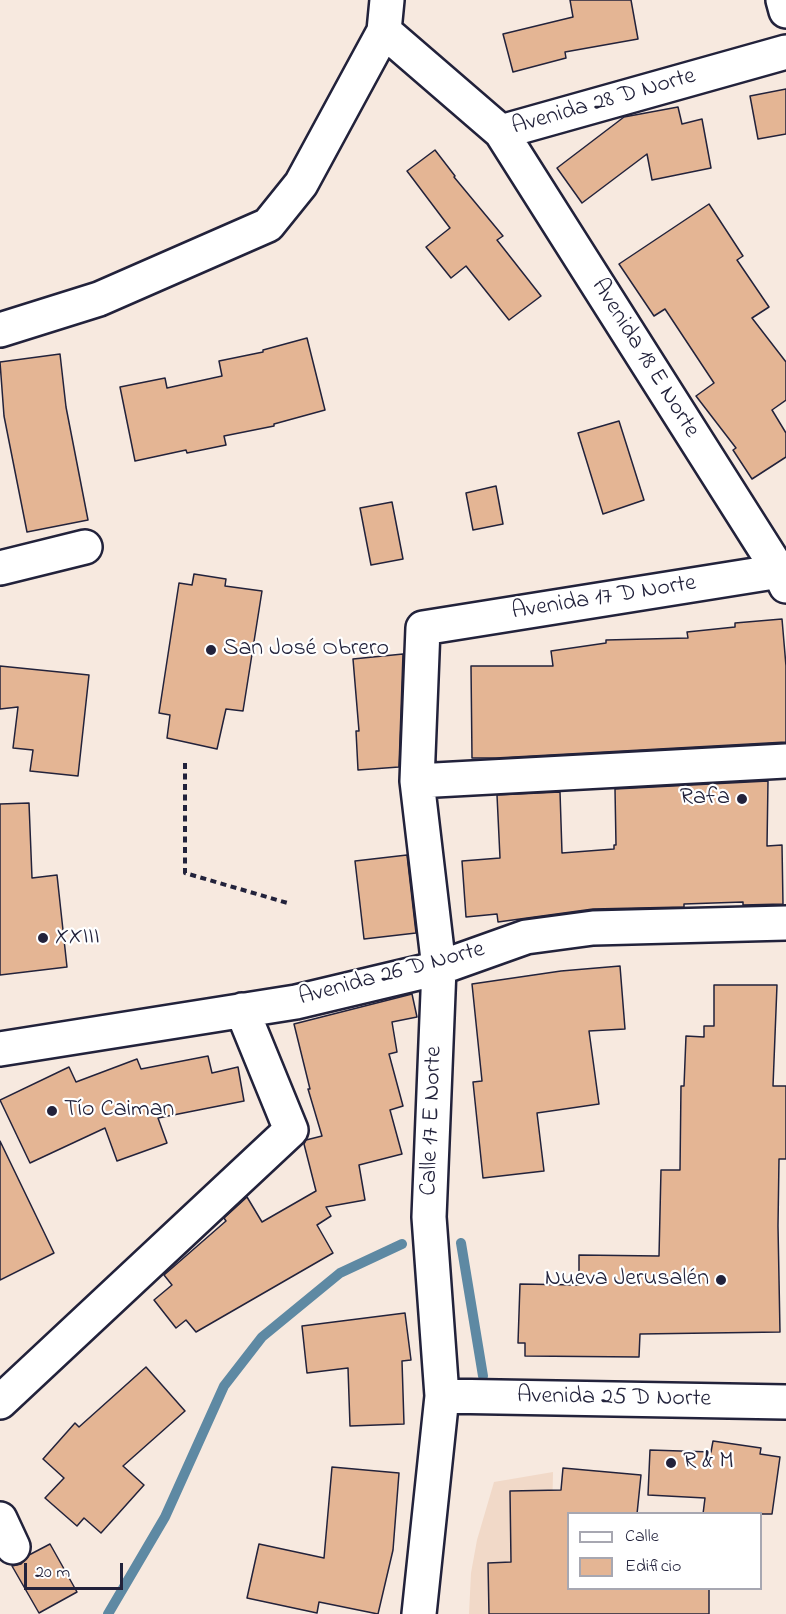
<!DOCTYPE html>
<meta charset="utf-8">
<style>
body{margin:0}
#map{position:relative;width:786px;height:1614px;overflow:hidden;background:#f7e9df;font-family:"Indie Flower",sans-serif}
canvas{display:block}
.legend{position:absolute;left:567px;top:1512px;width:195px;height:78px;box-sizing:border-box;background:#fff;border:2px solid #a7a7b1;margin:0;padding:8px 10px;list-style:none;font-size:18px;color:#22223b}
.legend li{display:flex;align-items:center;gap:12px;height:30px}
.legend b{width:30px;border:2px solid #a7a7b1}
.scale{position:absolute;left:24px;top:1563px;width:99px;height:27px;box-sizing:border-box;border:3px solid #22223b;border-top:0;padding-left:8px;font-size:18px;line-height:21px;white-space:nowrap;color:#22223b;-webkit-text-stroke:4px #fff;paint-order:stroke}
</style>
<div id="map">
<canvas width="786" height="1614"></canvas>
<ul class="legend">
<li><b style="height:8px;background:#fff"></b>Calle</li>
<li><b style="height:16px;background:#e4b594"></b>Edificio</li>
</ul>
<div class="scale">20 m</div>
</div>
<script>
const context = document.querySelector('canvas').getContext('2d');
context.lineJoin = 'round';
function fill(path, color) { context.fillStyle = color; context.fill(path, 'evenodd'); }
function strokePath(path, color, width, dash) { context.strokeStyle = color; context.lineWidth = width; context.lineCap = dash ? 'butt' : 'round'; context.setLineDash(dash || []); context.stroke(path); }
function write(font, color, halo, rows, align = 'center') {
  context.font = font + ' "Indie Flower",sans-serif'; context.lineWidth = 4.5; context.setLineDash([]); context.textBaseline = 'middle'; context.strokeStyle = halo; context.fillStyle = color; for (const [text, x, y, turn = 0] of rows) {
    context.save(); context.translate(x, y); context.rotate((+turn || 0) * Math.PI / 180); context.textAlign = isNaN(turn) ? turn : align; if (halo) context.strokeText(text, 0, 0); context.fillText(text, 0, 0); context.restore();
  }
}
const built = new Path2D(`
 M553,1472L550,1614H469L471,1573L477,1540L494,1482Z`);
const stream = new Path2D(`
 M461,1243L483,1376
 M108,1614L165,1517L224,1386L262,1337L340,1273L402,1244`);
const building = new Path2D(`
 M570,0H631L638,39L565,52L566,58L513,72L503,34L573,17Z
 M786,89V134L758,139L750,96Z
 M678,107L682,124L702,119L711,168L652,180L647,154L582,203L557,168L624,117Z
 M435,150L455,176L454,177L503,236L497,240L541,296L509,320L466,266L451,278L426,247L450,228L407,171Z
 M709,204L743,256L737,260L769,307L752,318L786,362V400L772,410L786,433V457L752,479L733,450L736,448L696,396L714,383L665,309L654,316L619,264Z
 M307,338L325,410L274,424V426L224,436L226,445L187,453L186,450L135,461L120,387L165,378L167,388L222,376L219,361L263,352V350Z
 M60,354L66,407L88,520L27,532L4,416L0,362Z
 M619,421L644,500L603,514L578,433Z
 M496,486L503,524L473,530L466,493Z
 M392,502L403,559L371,565L360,508Z
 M194,574L226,579L225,586L262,591L243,711L226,709L217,749L167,738L170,715L159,713L179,583L192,585Z
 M782,619L786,666V742L496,758H472L471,666H553L551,651L606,643V640L688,638L687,632L735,627V623Z
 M403,654L399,767L358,770L356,731H359L353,659Z
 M0,666L89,675L78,776L30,771L33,750L13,748L18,707L0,709Z
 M768,781L767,846L782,845L783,904L743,905V902L684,904V907L593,909L498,922L497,914L466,917L462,861L500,858L497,795L560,792L562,853L614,849V845H616L615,789Z
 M29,803L32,878L57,875L67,967L0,975V804Z
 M407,855L416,933L364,939L355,861Z
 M620,966L625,1029L589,1031L599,1104L537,1113L544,1171L483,1178L473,1082L482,1081L472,984L561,971Z
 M714,985H777L773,1086H786V1159H779L778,1226L780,1332L640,1334L639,1357L525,1356V1343H518L520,1284L579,1285V1255L659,1256L661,1170H680L681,1086H684L686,1036L704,1037V1026H714Z
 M412,994L417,1017L392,1022L397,1052L389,1054L403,1106L390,1110L402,1154L359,1165L365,1200L326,1207L331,1216L317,1225L333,1253L196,1332L186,1320L176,1328L154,1300L172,1285L164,1275L226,1221L224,1218L247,1197L262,1222L316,1191L304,1144L306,1140L322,1136L308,1089H310L294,1024Z
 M208,1056L212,1073L238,1067L244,1101L158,1118L167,1143L117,1161L105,1128L30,1163L0,1100L69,1067L76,1082L137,1059L141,1069Z
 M0,1141L54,1253L0,1280Z
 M405,1313L411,1360L402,1361L404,1424L350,1426L348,1368L307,1373L302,1326Z
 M146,1367L185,1411L123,1466L144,1485L101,1533L84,1518L77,1526L45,1498L64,1478L43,1459L75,1423L79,1427Z
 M713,1441L761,1448L760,1454L780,1457L772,1514H703L705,1498L648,1495L650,1450L711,1452Z
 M332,1467L399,1473L393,1550L378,1614L319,1602L317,1613L247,1598L259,1544L324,1558Z
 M563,1468L641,1475L637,1514H568V1588H709V1614H489L488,1563L511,1562L510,1491L561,1490Z
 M50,1544L77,1592L39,1613L12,1566L21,1564L29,1555Z`);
const path = new Path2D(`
 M185,763V873L291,904`);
const minor = new Path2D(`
 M783,0L786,11
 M384,31L501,132L786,52
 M501,132L779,571L786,586
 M0,330L99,299L268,225L301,184L384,31L387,0
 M0,568L85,547
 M417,781L786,761
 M0,1049L296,1002L439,968L526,937L593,928L786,923
 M442,1396L786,1402
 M0,1402L291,1130L242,1010
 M0,1519L13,1547
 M419,1614L442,1396L429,1217L439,968L417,781L423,628L786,570`);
const markers = [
 [211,650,6,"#22223b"],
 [742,799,6,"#22223b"],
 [43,938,6,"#22223b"],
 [52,1111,6,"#22223b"],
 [721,1280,6,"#22223b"],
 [671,1463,6,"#22223b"]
];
const streetNames = [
 ["Avenida 28 D Norte",604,103,-16],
 ["Avenida 18 E Norte",644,359,58],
 ["Avenida 17 D Norte",604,599,-9],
 ["Avenida 26 D Norte",392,975,-15],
 ["Calle 17 E Norte",433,1121,-88],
 ["Avenida 25 D Norte",614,1399,1]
];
const poiNames = [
 ["San José Obrero",223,650],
 ["Rafa",730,799,"right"],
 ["XXIII",55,938],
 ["Tío Caiman",64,1111],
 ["Nueva Jerusalén",709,1280,"right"],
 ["R & M",683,1463]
];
fill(built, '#f1d9c8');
strokePath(stream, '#5e89a3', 10);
fill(building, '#e4b594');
strokePath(building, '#22223b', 1.5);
strokePath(minor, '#22223b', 38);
strokePath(path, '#22223b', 4, [6, 4.5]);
strokePath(minor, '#fff', 33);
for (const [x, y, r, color] of markers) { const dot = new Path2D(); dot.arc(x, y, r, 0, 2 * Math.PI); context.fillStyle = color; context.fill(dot); strokePath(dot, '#fff', 2); }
write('24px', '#22223b', '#fff', streetNames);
write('24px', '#22223b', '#fff', poiNames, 'left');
</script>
